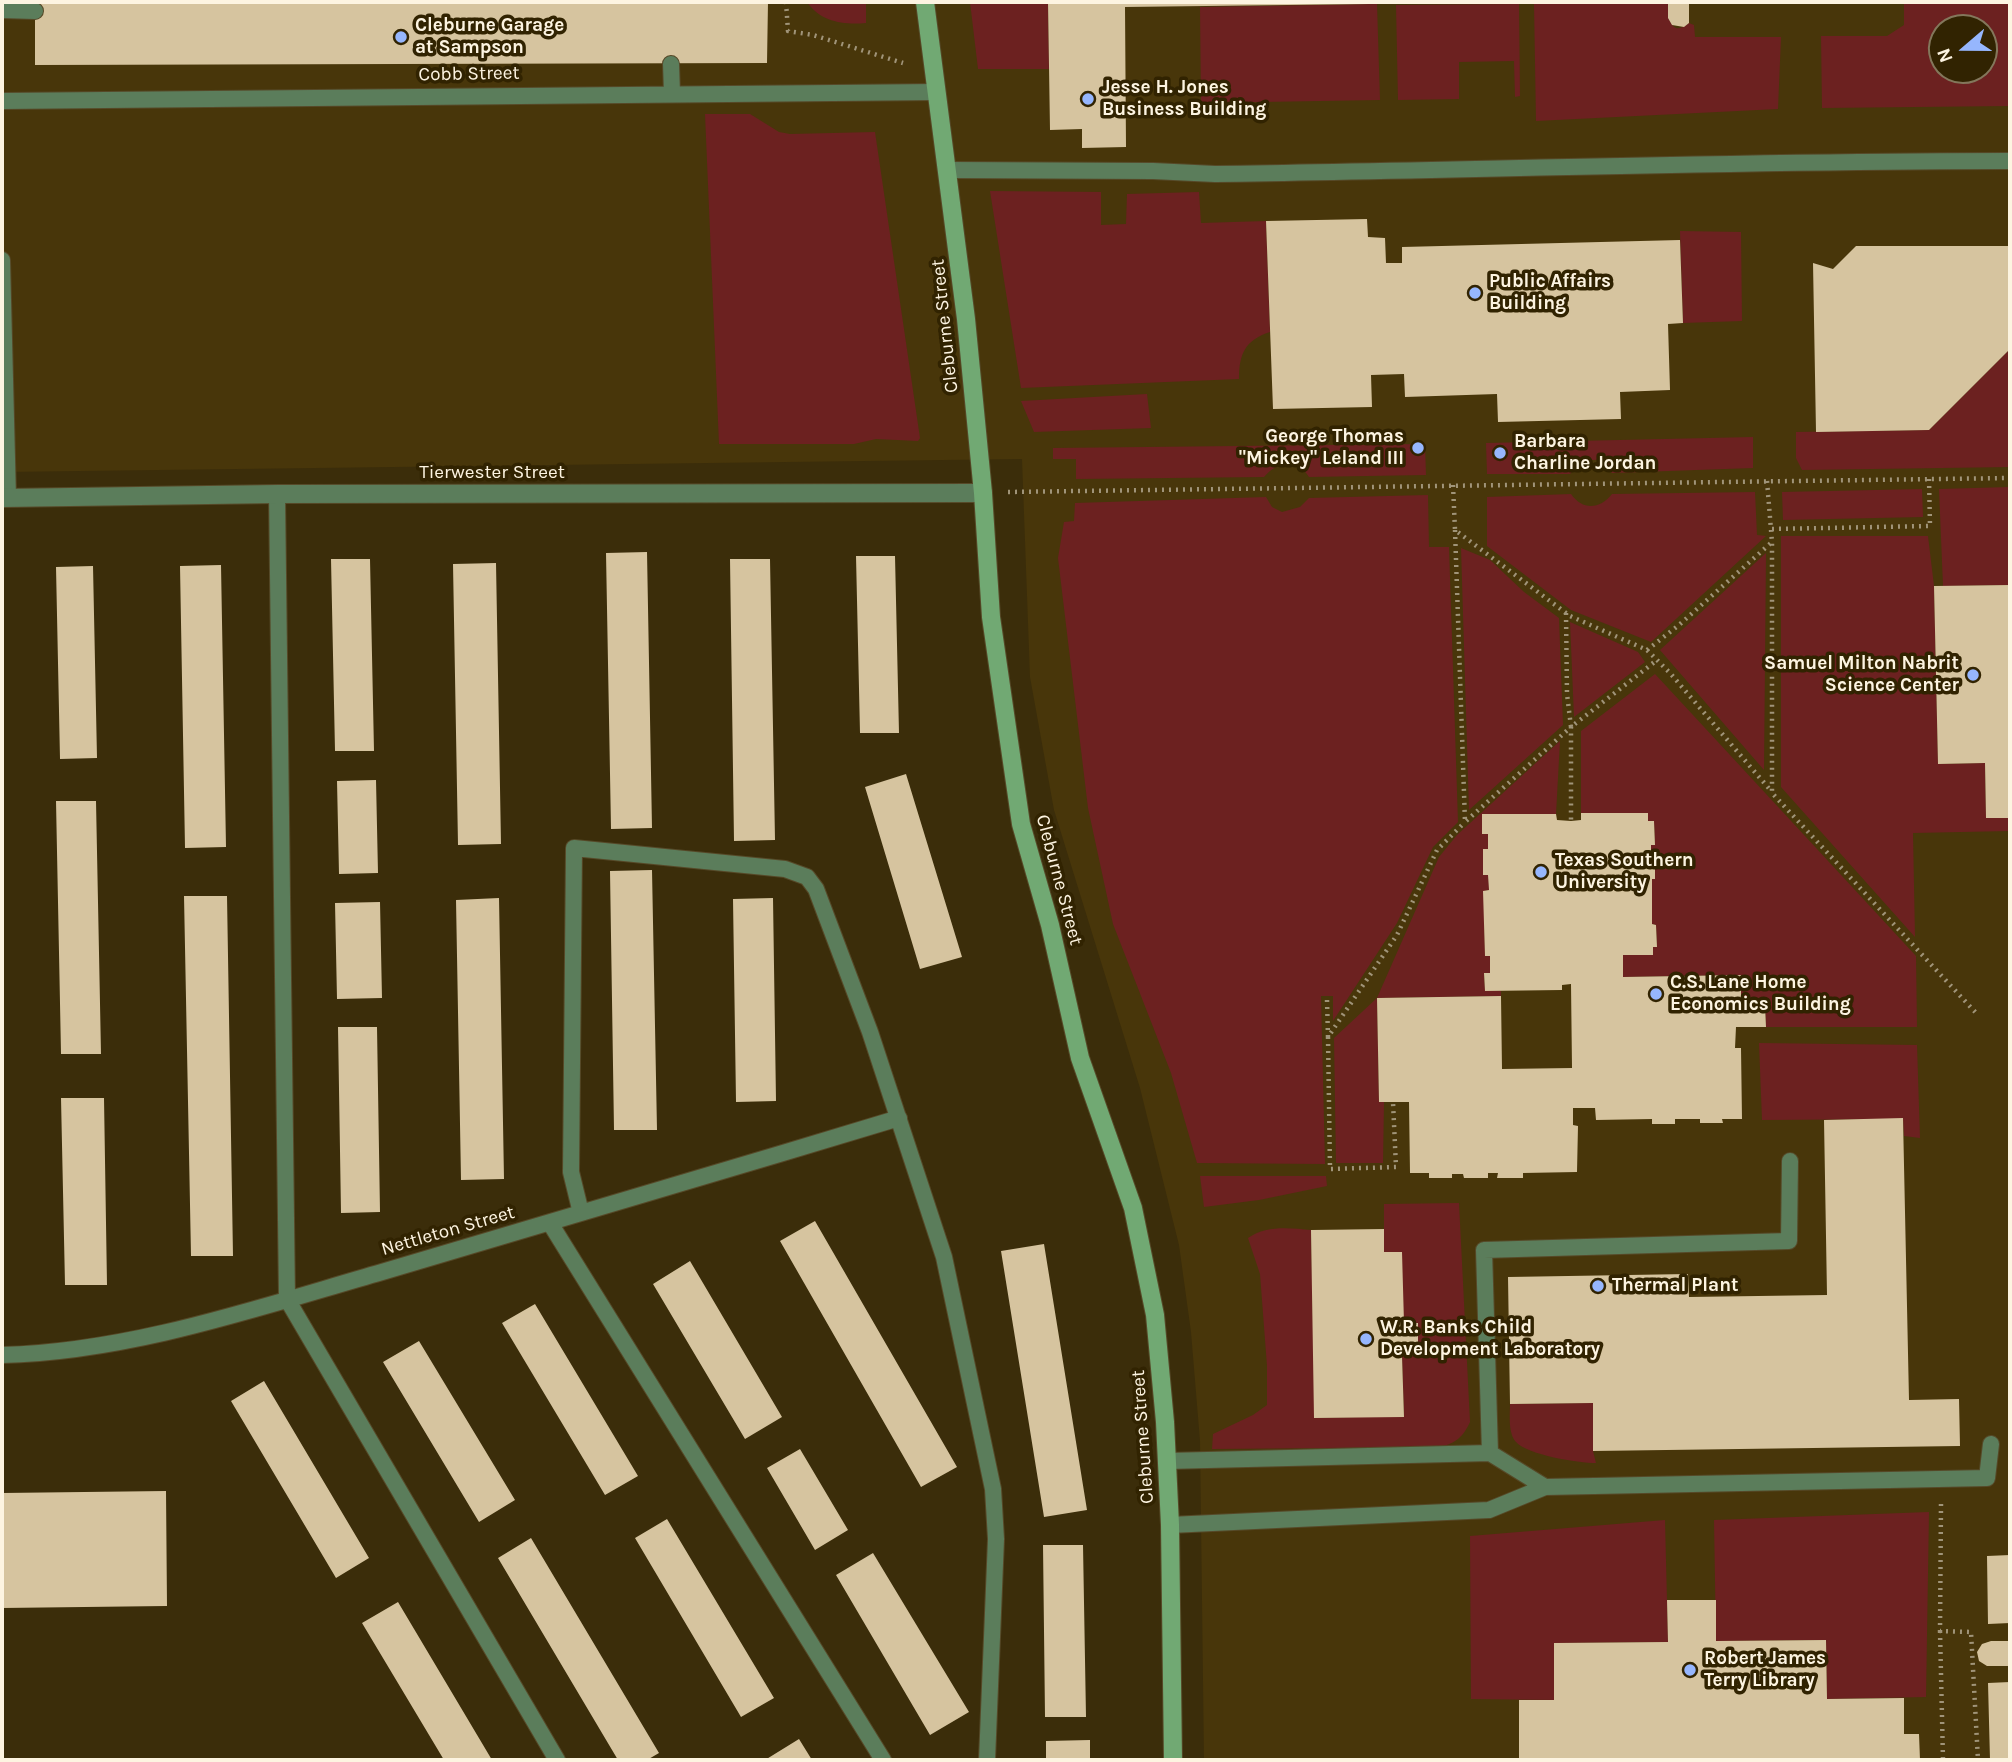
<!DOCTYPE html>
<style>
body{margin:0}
#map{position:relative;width:2012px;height:1762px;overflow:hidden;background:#3b2d0a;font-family:Karla,sans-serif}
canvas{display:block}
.frame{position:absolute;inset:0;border:4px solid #fdf4e1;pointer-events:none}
.north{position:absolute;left:1928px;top:14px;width:70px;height:70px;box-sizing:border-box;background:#312301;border:2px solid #83775b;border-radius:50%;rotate:250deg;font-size:19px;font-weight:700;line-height:28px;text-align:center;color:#fdf4e1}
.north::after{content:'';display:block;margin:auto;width:24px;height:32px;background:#96b6fd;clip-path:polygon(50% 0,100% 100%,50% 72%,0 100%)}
</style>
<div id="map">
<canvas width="2012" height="1762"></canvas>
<div class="frame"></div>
<div class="north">N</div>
</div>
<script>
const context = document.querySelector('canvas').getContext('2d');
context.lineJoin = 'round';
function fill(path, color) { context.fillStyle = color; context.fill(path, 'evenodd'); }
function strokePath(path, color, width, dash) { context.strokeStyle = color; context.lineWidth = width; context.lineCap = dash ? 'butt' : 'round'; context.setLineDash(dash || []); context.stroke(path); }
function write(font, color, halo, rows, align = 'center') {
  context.font = font + ' Karla,sans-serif'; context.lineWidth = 7; context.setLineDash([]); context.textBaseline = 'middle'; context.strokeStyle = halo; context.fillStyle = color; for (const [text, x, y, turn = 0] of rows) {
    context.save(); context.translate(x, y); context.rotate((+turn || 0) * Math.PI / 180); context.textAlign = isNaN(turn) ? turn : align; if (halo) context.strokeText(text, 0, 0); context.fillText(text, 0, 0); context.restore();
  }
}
const built = new Path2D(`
 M2,2H2010V1760H1204L1200,1441L1191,1332L1179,1245L1140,1088L1054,810L1030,677L1022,459L2,472ZM1942,28H1984V70H1942Z`);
const green = new Path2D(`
 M807,2H866V23C843,25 821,22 807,2Z
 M970,2H1048L1049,69H978Z
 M1565,2H1668C1668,15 1670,39 1689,23L1694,25L1695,37H1781L1778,109L1536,121L1534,4Z
 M1904,2H2010V106L1822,108L1821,36H1887L1904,25ZM1942,28H1984V70H1942Z
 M1377,4L1380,100L1201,103L1200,7Z
 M1519,4L1520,96L1515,97L1514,61L1459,62V99L1398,100L1396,5Z
 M705,114H750L779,132L790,134L875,132L920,438L918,441L876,439L854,444H719Z
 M990,191L1101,192V225L1126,224L1127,194L1199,192L1201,223L1266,221L1270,332C1245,340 1239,354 1239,379L1021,388Z
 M1680,231L1741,232L1742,321L1683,323Z
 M2010,349V467L1802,470L1796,458V432L1929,430Z
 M1147,394L1151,428L1034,432L1021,401Z
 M1753,437V468L1612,473L1602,460C1587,459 1579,462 1570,474H1487L1486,443Z
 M1425,444L1426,475L1309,477C1297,458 1278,461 1264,477L1076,479V459H1053V448Z
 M2010,487V585L1943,586L1939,489Z
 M1922,489L1923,517L1783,520L1782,492Z
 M1755,492L1757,535L1766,536L1651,642L1571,610L1487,546V497L1571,494C1583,511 1600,509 1612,494Z
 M1428,495L1429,547H1449L1458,822L1433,847L1397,923L1333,1021V996H1321L1325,1164L1197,1163L1171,1073L1113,924L1088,808L1058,558L1064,522L1074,521L1075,503L1266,497L1272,507L1282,512L1300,507L1309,498Z
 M1781,536H1928L1934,586L1938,764L1985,763L1986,818H2010V831L1913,833L1915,937L1781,787Z
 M1461,548L1490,560L1524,592L1559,618L1563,725L1469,810Z
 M1766,553L1764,770L1660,650Z
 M1570,622L1638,652L1645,662L1574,717Z
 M1655,674L1916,956L1917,1027H1766L1765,1005H1741L1740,975L1623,977V955H1653V947H1657L1656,925L1652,924V879L1655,878V857L1651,856V845H1655L1654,822L1648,821V813H1581V731Z
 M1560,741L1556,814L1482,815V833L1488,834L1489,890L1484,891L1485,956H1490V973L1484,974L1485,990L1501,991V996L1377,998L1379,1102H1384L1383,1163H1336L1334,1038L1377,998L1439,857L1457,835Z
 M1759,1043L1917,1045L1920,1138L1904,1136L1903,1119L1762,1120Z
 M1200,1176H1326L1327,1186L1259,1200L1204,1207Z
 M1459,1203L1470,1422C1463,1437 1456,1443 1440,1447L1212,1449L1213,1434L1253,1415L1267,1405V1366L1260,1274L1248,1238C1266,1225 1290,1228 1311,1230L1315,1418L1404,1416L1402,1356L1418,1355V1323H1404L1384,1252V1204Z
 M1593,1403V1451L1596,1463C1578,1463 1528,1455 1516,1442C1508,1433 1510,1416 1510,1404Z
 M1929,1512L1926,1697L1827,1699L1826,1640L1716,1641L1714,1520Z
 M1665,1520L1668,1642L1554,1643V1700L1471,1699L1470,1536Z`);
const building = new Path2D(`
 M35,2H768L767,63L35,65Z
 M1048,2H1369V4L1125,7L1126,147L1082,148V129L1050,130Z
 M1668,2H1689V23L1684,27L1672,25L1668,18Z
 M1367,219L1368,237L1385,238L1386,263H1402V247L1680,240L1683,323L1668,324L1670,390L1620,392L1621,419L1498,422L1497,394L1405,397L1404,374L1371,375L1372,407L1273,409L1266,221Z
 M1856,246H2010V349L1929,430L1816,432L1813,263L1833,269Z
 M647,552L652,828L611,829L606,553Z
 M856,556H895L899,733H860Z
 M331,559H370L374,751H335Z
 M730,559H770L775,840L734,841Z
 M496,563L501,844L458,845L453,564Z
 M221,565L226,847L185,848L180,566Z
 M93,566L97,758L60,759L56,567Z
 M2010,585V818H1986L1985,763L1938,764L1934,586Z
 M906,774L962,957L920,969L865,787Z
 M376,780L378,873L339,874L337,781Z
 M56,801H96L101,1054H61Z
 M1581,813H1648V821H1654L1655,845H1651V856H1655V879H1652V924L1656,925L1657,947H1653V955H1623V977L1741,975V1005H1765L1766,1027H1736L1735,1048H1741L1742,1119H1722L1723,1123H1700V1119H1675V1124H1652V1119L1596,1120L1595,1108H1573V1125L1578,1126L1577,1172L1523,1173V1178H1497L1498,1173H1488V1178H1464L1463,1174H1452V1178H1429V1173H1410L1409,1102H1379L1377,998L1501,996L1502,1069L1572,1068L1571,984L1562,985V990L1485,991L1484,973H1490V956H1485L1483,891L1489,890L1488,875H1483V849H1488V834H1482V814H1556L1557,820L1571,821L1581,820Z
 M652,870L657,1130H614L610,871Z
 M184,896H227L233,1256H191Z
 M499,898L504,1179L461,1180L456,900Z
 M773,898L776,1101L736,1102L733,899Z
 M380,902L382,998L337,999L335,903Z
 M338,1027H377L380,1212L341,1213Z
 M61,1098H104L107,1285H65Z
 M1903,1118L1909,1400L1959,1399L1960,1446L1593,1451V1403L1510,1404L1508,1277L1688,1274L1689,1297L1827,1295L1824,1120Z
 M815,1221L957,1467L921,1487L780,1241Z
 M1384,1229V1252H1402L1404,1323H1418V1356H1402L1404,1417L1314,1418L1311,1230Z
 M1044,1244L1087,1510L1044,1517L1001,1251Z
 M690,1261L782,1417L745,1439L653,1284Z
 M535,1304L638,1476L605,1495L502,1323Z
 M419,1341L515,1500L479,1522L383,1362Z
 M264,1381L369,1558L336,1578L231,1401Z
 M800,1449L848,1530L815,1550L767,1468Z
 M166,1491L167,1606L2,1608V1493Z
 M667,1519L774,1698L741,1717L635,1538Z
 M531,1538L659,1753L647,1760H618L498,1558Z
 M1043,1545H1083L1086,1717H1045Z
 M873,1553L969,1712L930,1735L836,1575Z
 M2010,1555V1623L1988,1624L1987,1556Z
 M1667,1600H1716V1641L1826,1640L1827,1699L1904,1698V1734H1919L1920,1760H1519V1700H1554V1643L1668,1642Z
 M398,1602L492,1760H444L362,1623Z
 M1991,1641H2010V1666H1987L1979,1661L1977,1652L1982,1644Z
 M2010,1682V1760H1990L1988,1683Z
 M799,1739L812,1760H765Z
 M1090,1740V1760H1046V1741Z`);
const path = new Path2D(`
 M786,2L788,31L813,35L903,63
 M1767,481L1772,542V793L1977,1014
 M1453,485L1455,530L1570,616L1647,650L1670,673L1772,792
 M1008,492L2010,478
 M1772,529L1930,526L1929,478
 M1455,530L1465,822L1571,727V821
 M1566,613L1567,694L1571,727L1657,660
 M1647,650L1679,625L1772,542
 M1327,1000L1328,1037L1397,935L1437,850L1465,822
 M1328,1037L1330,1169L1396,1167L1393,1102
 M1941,1504L1940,1631L1971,1632L1978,1760
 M1940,1631L1943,1760`);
const service = new Path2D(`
 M2,10L35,11
 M671,64L672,93
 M2,101L937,92
 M948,170L1153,171L1215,174C1480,170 1745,161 2010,161
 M2,260L8,498
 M277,494L287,1299L557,1760
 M581,1213L571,1172L574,848L785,869L807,877L816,889L870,1032L944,1257L993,1489L996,1539L987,1760
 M550,1223L883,1760
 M2,1355C130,1352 260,1307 382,1272C555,1221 727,1170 899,1118
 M1490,1453L1484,1250L1789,1241L1790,1161
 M1167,1461L1490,1453L1545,1487
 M1170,1525L1489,1510L1545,1487L1987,1478L1991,1444`);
const tertiary = new Path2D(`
 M2,498L277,494L983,493`);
const secondary = new Path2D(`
 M925,2L966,319L983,493L991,617L1021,824L1050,925L1080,1058L1133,1208L1155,1315L1165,1422L1170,1525L1173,1760`);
const markers = [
 [401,37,7,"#96b6fd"],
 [1088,99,7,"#96b6fd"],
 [1475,293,7,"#96b6fd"],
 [1418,448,7,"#96b6fd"],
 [1500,453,7,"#96b6fd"],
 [1973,675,7,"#96b6fd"],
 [1541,872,7,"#96b6fd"],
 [1656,994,7,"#96b6fd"],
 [1598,1286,7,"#96b6fd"],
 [1366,1339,7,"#96b6fd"],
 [1690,1670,7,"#96b6fd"]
];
const poiNames = [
 ["Cleburne Garage",415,26],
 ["at Sampson",415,48],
 ["Jesse H. Jones",1102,88],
 ["Business Building",1102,110],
 ["Public Affairs",1489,282],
 ["Building",1489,304],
 ["George Thomas",1404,437,"right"],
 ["\"Mickey\" Leland III",1404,459,"right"],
 ["Barbara",1514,442],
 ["Charline Jordan",1514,464],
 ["Samuel Milton Nabrit",1959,664,"right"],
 ["Science Center",1959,686,"right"],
 ["Texas Southern",1555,861],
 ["University",1555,883],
 ["C.S. Lane Home",1670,983],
 ["Economics Building",1670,1005],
 ["Thermal Plant",1612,1286],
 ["W.R. Banks Child",1380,1328],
 ["Development Laboratory",1380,1350],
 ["Robert James",1704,1659],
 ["Terry Library",1704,1681]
];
const streetNames = [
 ["Cobb Street",469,74,-1],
 ["Cleburne Street",945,326,-96],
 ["Tierwester Street",492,473],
 ["Cleburne Street",1059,880,75],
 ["Nettleton Street",448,1231,-16],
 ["Cleburne Street",1143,1437,-94]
];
fill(built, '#48360a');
fill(green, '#6c2120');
fill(building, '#d6c49f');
strokePath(service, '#564928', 18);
strokePath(tertiary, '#564928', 20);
strokePath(secondary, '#564928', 20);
strokePath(path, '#a09479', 4.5, [2, 5]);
strokePath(service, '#5b7d5b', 16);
strokePath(tertiary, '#5b7d5b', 18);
strokePath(secondary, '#71a973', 18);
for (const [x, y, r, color] of markers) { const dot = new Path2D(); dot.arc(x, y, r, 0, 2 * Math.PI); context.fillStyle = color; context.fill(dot); strokePath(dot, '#312301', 2.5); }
write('bold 19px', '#fdf4e1', '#312301', poiNames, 'left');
write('19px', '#fdf4e1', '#312301', streetNames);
</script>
